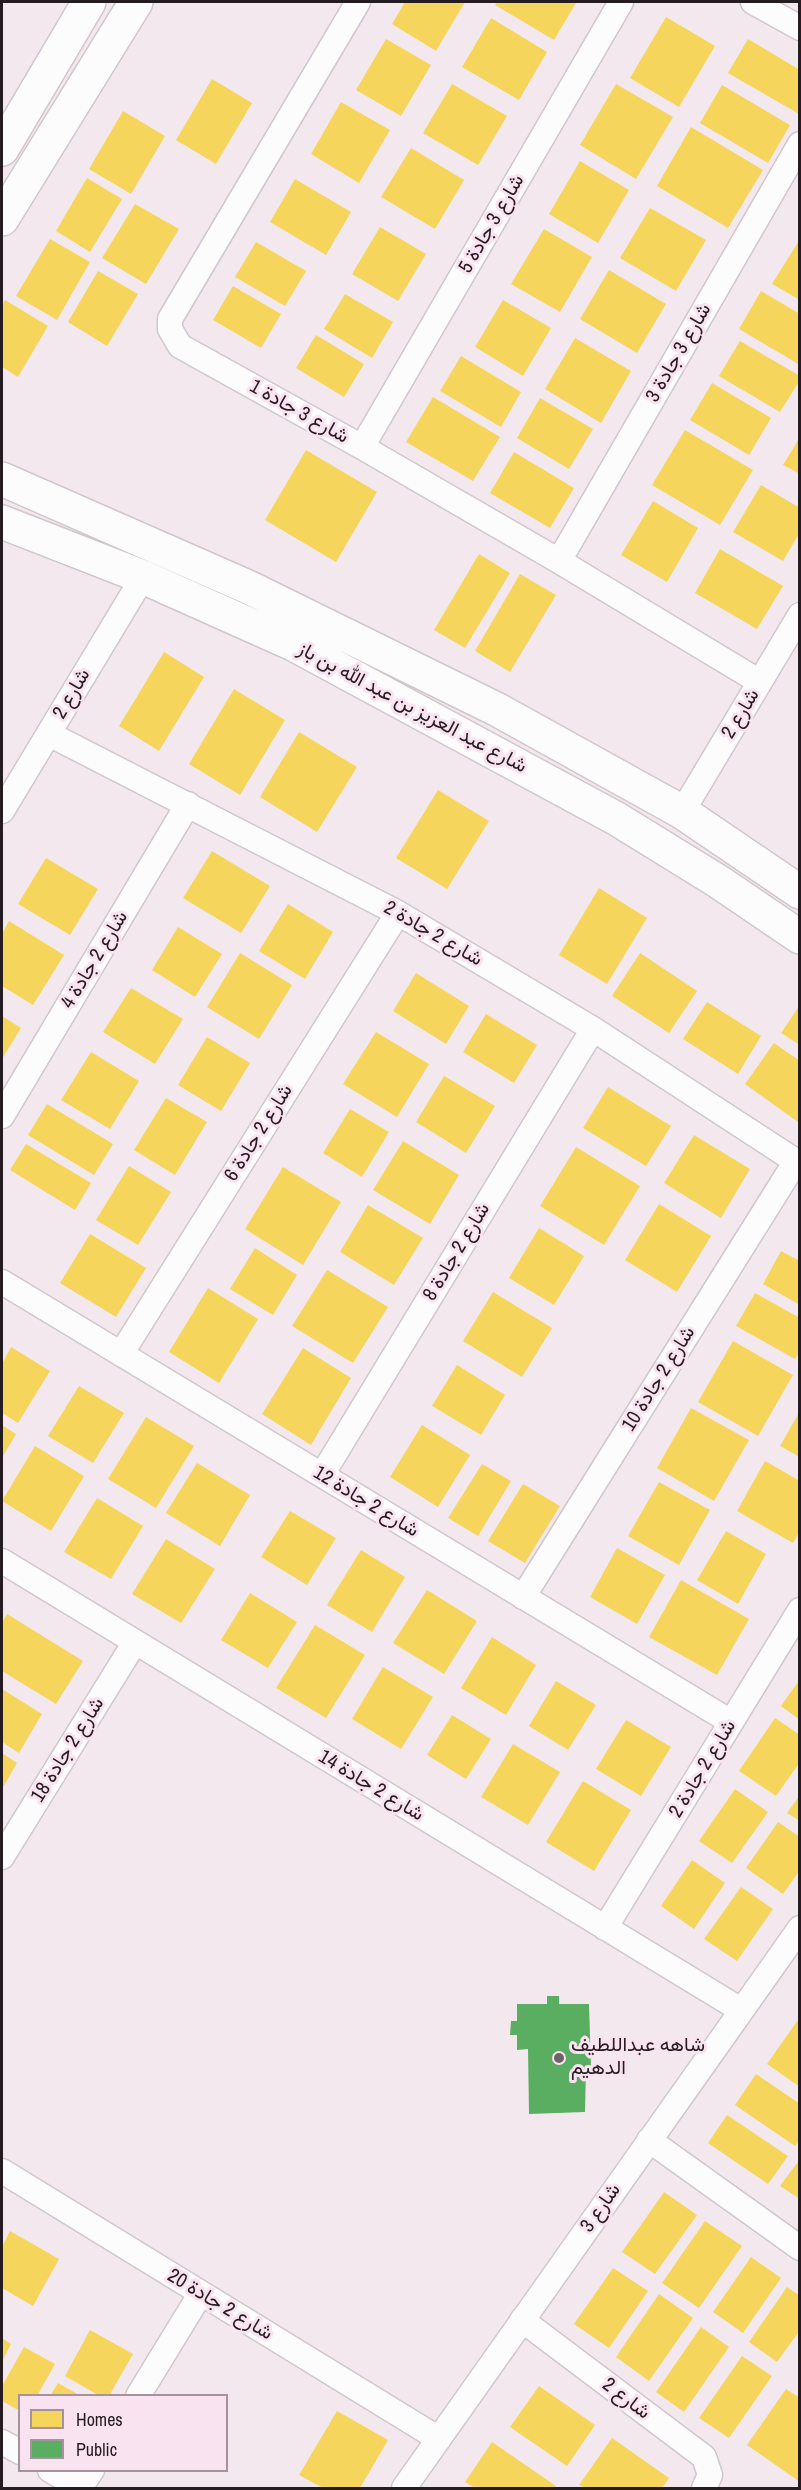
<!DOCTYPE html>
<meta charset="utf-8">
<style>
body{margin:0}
#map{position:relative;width:801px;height:2490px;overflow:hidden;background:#f4e8ef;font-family:"Archivo Narrow",sans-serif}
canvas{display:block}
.frame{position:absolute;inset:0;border:3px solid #241c21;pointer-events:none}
.legend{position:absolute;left:18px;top:2394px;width:210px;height:78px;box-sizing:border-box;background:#f9e3f0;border:2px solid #a4939d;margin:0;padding:8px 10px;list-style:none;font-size:18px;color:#241c21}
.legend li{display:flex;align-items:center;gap:12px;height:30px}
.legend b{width:30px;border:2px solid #a4939d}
</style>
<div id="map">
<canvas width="801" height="2490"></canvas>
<div class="frame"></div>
<ul class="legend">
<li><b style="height:16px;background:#f6d55c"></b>Homes</li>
<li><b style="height:16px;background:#5aae61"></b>Public</li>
</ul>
</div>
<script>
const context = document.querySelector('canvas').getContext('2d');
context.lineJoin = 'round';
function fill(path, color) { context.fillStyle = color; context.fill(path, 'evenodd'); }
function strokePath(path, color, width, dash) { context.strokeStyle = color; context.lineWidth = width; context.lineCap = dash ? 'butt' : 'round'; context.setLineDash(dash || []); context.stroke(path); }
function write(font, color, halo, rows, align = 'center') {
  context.font = font + ' "Archivo Narrow",Vazirmatn,sans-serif'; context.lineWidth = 6; context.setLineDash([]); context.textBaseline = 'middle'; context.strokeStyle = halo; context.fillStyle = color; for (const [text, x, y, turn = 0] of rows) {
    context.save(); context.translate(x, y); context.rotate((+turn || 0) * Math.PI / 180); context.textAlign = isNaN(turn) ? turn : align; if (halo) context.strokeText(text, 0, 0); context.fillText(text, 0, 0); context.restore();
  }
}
const homes = new Path2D(`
 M405,2H465L436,51L392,24Z
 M497,2H573L576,3L554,40L495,5Z
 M666,17L715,46L679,107L630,78Z
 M491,18L547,52L519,100L462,67Z
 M386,39L431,65L401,116L356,90Z
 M748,39L800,70L799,114L728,73Z
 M212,79L252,103L216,164L176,140Z
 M452,84L507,116L478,165L423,133Z
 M616,84L673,117L636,179L580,145Z
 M722,85L790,125L768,163L700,123Z
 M341,102L390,130L359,183L311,154Z
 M123,111L165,136L131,194L89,169Z
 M691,127L763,170L728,228L657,186Z
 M411,148L464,180L435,229L381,197Z
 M580,161L629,190L598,243L549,214Z
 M87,178L122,199L90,252L56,231Z
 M295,179L351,212L326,255L270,222Z
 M135,204L179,229L146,284L102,258Z
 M650,208L706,240L676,291L620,258Z
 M380,227L426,254L398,301L352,274Z
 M544,229L592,257L560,312L511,284Z
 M50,239L90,262L57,320L16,296Z
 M800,239V300L772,284Z
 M256,242L306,271L285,306L235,277Z
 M609,270L666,304L637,353L580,319Z
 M98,271L138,294L107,346L68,322Z
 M233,286L281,314L261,348L213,320Z
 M761,291L800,314V365L739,329Z
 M345,294L393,322L372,358L324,329Z
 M5,300L48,326L18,377L2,367V306Z
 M503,300L551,328L523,376L475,347Z
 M316,335L364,364L344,397L296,368Z
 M575,338L631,371L601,423L545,389Z
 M740,341L800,376V380L780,412L719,376Z
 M461,356L521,392L501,427L440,391Z
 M712,383L771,418L749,455L690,420Z
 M433,397L500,437L473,481L406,442Z
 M540,398L593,429L569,469L517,438Z
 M685,430L753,470L720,525L652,485Z
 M800,437V474L783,465Z
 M306,450L377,492L336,562L265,520Z
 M514,452L574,488L550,528L490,493Z
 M761,485L800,508V532L783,561L733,532Z
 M653,501L698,528L667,582L621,555Z
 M720,549L783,586L757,629L695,593Z
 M479,554L510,573L465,648L434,630Z
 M520,574L556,595L510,672L475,651Z
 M164,652L204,677L159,751L119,726Z
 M234,689L285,720L240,795L189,764Z
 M299,732L357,767L317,832L260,797Z
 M438,790L489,821L447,889L396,858Z
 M212,851L270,886L241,933L183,898Z
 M46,858L98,889L70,935L18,904Z
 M599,888L647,918L607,984L559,955Z
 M288,904L333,932L305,979L259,951Z
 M9,921L64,955L33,1005L2,986V934Z
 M178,927L222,954L195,997L152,970Z
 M240,953L292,985L259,1039L207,1007Z
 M640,953L697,991L669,1033L612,996Z
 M416,973L469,1006L446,1044L393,1011Z
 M131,988L183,1019L155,1064L103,1032Z
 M707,1002L761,1036L738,1074L683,1039Z
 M800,1005V1045L781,1033Z
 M486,1014L537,1045L514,1083L463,1052Z
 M2,1016L21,1028L2,1059Z
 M376,1032L429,1064L397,1117L343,1084Z
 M207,1037L250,1063L221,1111L178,1085Z
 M774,1043L800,1061L798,1122L745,1084Z
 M91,1052L139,1081L110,1129L61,1100Z
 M444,1076L495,1106L466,1153L416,1122Z
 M608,1087L671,1126L646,1166L583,1128Z
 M166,1098L207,1122L175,1175L134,1150Z
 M47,1104L113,1144L94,1175L28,1135Z
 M350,1109L389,1132L362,1177L323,1153Z
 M694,1135L750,1169L721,1218L664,1183Z
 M403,1141L459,1175L430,1224L373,1190Z
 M26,1144L91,1183L75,1210L10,1170Z
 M576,1147L640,1186L604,1245L540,1206Z
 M129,1166L171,1192L138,1245L96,1220Z
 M283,1167L341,1202L303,1265L245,1229Z
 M659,1204L711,1236L677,1292L625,1260Z
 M368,1205L423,1238L394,1285L340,1252Z
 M539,1228L584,1256L554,1305L509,1278Z
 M90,1234L146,1268L116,1317L60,1283Z
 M255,1248L297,1275L273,1315L230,1289Z
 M781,1251L800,1261V1305L763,1284Z
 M327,1270L388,1307L353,1363L292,1326Z
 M208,1288L258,1319L219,1383L169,1352Z
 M493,1292L552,1328L522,1377L463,1341Z
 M755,1293L800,1318V1351L795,1359L736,1326Z
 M733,1341L793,1375L758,1436L698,1402Z
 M11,1347L50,1371L18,1423L2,1413V1364Z
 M303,1348L351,1378L311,1445L262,1414Z
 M457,1365L505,1395L481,1435L432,1406Z
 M79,1386L124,1413L93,1463L48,1436Z
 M691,1408L749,1440L714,1501L657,1468Z
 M800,1411V1457L780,1446Z
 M146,1417L194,1446L156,1508L108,1479Z
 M2,1425L16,1434L2,1458Z
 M422,1425L470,1455L438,1507L390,1477Z
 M35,1446L84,1476L51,1531L2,1501Z
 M765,1461L800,1481V1531L793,1543L737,1511Z
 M197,1463L250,1495L220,1546L166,1513Z
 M482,1464L511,1481L478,1536L448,1518Z
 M659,1482L710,1510L679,1565L628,1536Z
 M523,1484L560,1506L525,1563L488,1541Z
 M97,1498L143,1526L111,1579L64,1552Z
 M290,1511L336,1538L307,1585L261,1557Z
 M726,1531L766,1554L738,1604L697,1580Z
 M166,1539L215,1569L181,1623L132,1594Z
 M617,1548L665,1575L637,1624L590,1597Z
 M361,1550L405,1577L372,1632L327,1605Z
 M681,1580L749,1619L717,1675L649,1637Z
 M427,1590L477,1621L444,1674L393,1643Z
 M250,1593L297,1622L268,1668L221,1640Z
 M7,1614L83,1661L56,1704L2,1671V1623Z
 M315,1625L365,1655L326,1718L276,1688Z
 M492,1637L536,1665L506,1715L461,1688Z
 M383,1667L433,1697L401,1749L352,1719Z
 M800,1679V1720L781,1706Z
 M556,1681L596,1705L568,1750L529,1726Z
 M2,1689L42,1714L19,1753L2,1742Z
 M452,1715L491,1739L466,1779L427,1755Z
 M775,1718L800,1735V1762L776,1796L739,1771Z
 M626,1720L671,1747L641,1796L596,1769Z
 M513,1744L560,1772L528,1825L481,1797Z
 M2,1753L17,1763L2,1789Z
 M583,1781L631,1810L594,1871L546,1842Z
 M735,1789L768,1812L732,1863L699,1841Z
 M800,1795V1821L787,1813Z
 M778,1822L800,1837V1870L783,1894L746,1868Z
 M692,1860L725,1883L694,1929L661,1906Z
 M741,1887L773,1909L737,1961L704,1939Z
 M800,2017V2087L767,2064Z
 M756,2074L800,2104V2140L795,2146L735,2105Z
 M727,2115L788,2156L768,2184L708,2143Z
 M800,2159V2199L780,2186Z
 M664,2192L697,2215L655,2274L622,2252Z
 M705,2221L742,2246L699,2308L662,2283Z
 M10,2231L59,2259L33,2306L2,2288V2247Z
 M751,2257L781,2278L743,2333L713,2312Z
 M613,2268L648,2291L609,2348L574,2324Z
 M787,2287L800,2296V2330L777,2362L749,2342Z
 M659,2294L693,2318L649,2381L616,2357Z
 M701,2327L729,2347L684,2412L656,2392Z
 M90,2330L133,2354L109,2396H100L65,2376Z
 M2,2338L11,2344L2,2362Z
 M24,2347L55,2364L37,2396H20V2411L2,2401V2386Z
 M742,2356L772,2376L729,2438L699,2418Z
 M58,2383L81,2396H50Z
 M539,2386L595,2425L567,2466L510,2427Z
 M786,2389L800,2398V2482L747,2445Z
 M337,2411L388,2440L360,2488H323L299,2475Z
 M612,2438L669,2478L662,2488H585L579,2485Z
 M492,2442L556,2486L554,2488H475L465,2482Z`);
const public = new Path2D(`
 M547,1996H559V2004H589L591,2068H586L585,2112L529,2114L528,2049L517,2050V2035H510L511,2021H517V2004H547Z`);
const street = new Path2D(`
 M358,2L170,319V329L180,346L362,447L559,561L760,682
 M753,2L800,28
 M362,447L621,2
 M559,561L800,144
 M49,734L398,913L593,1029L800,1164
 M2,811L143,577
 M682,812L800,615
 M2,1116L188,804
 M2,1282L731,1722
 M121,1354L398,913
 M322,1475L593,1029
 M2,1561L741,2010
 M523,1597L796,1161
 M2,1857L135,1642
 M605,1928L800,1610
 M649,2140L800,2248
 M2,2171L439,2439
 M522,2320L704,2457L710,2475L704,2488
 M138,2396L201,2293
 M2,2442L20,2452
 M50,2470L80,2488
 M80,2488L92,2470
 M404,2488L800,1928`);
const secondary = new Path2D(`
 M2,149L89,2
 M2,219L136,2
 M2,479L248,587L498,710L682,812L800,892
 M2,522L143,577L293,644L617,819L719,882L800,937`);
const markers = [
 [559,2058,6,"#6d6369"]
];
const streetNames = [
 ["شارع 3 جادة 5",492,224,-60],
 ["شارع 3 جادة 3",679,353,-60],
 ["شارع 3 جادة 1",299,412,29],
 ["شارع 2",72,694,-60],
 ["شارع عبد العزيز بن عبد الله بن باز",412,708,28],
 ["شارع 2",741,714,-59],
 ["شارع 2 جادة 2",433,934,30],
 ["شارع 2 جادة 4",95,960,-59],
 ["شارع 2 جادة 6",259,1133,-58],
 ["شارع 2 جادة 8",457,1252,-59],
 ["شارع 2 جادة 10",659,1379,-58],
 ["شارع 2 جادة 12",366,1502,31],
 ["شارع 2 جادة 18",68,1750,-58],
 ["شارع 2 جادة 2",703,1769,-59],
 ["شارع 2 جادة 14",371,1786,31],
 ["شارع 3",601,2208,-55],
 ["شارع 2 جادة 20",220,2305,31],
 ["شارع 2",626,2399,37]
];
const poiNames = [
 ["شاهه عبداللطيف",571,2046],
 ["الدهيم",571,2069]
];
fill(homes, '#f6d55c');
fill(public, '#5aae61');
strokePath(street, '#d0c7cc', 27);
strokePath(secondary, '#d0c7cc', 36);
strokePath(street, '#fdfcfd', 24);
strokePath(secondary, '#fdfcfd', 33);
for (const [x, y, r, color] of markers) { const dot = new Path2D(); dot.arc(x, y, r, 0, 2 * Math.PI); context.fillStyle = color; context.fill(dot); strokePath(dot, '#f9e3f0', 2); }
write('20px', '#241c21', '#f9e3f0', streetNames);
write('20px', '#241c21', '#f9e3f0', poiNames, 'left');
</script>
